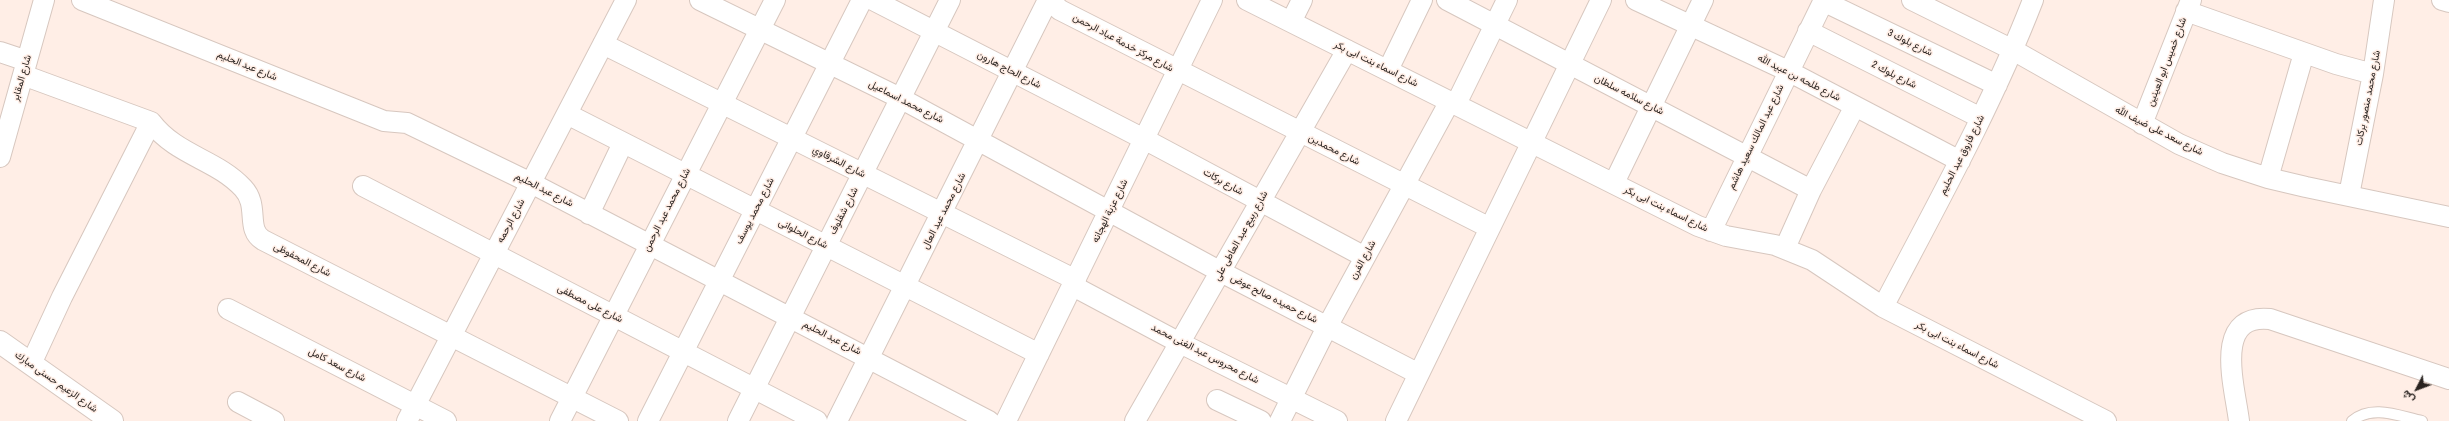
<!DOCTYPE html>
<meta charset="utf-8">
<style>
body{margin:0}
#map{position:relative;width:2449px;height:421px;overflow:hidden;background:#ffeee6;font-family:"Archivo Narrow",Vazirmatn,sans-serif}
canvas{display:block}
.north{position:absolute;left:2397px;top:369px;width:40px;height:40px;-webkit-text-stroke:3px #ffeee6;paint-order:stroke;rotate:228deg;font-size:11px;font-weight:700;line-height:16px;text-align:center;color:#292320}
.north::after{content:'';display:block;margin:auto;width:14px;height:18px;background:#292320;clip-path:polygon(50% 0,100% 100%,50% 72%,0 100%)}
</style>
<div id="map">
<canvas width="2449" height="421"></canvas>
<div class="north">ش</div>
</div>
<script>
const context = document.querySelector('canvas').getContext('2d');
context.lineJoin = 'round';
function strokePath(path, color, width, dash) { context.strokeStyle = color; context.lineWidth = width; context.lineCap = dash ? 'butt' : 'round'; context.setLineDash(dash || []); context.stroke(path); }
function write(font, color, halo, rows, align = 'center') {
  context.font = font + ' "Archivo Narrow",Vazirmatn,sans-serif'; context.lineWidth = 3; context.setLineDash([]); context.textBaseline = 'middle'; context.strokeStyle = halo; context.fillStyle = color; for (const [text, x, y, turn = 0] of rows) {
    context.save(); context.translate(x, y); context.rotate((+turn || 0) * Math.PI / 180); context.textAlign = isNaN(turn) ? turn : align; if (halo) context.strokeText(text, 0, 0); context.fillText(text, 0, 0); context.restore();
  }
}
const service = new Path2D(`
 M2352,421C2372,404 2399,416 2422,421`);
const minor = new Path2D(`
 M82,0L384,121L407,123L531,183L989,421
 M700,0L900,98L1221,272L1419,374
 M873,0L1144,139L1365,257
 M1049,0L1060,10L1490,228
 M1247,0L1698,226L1726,236L1775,245L1812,260L1883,307L2106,421
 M1447,0L1811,190
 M1636,0L1788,71L1960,161
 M1912,0L2013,50L2179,144L2222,163L2268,178L2306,187L2449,217
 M2442,0L2449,2
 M1823,1L1997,85
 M2186,11L2336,64L2373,74
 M1291,22L1302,0
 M1808,31L1981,118
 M603,44L1076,280
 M0,52L27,61
 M1388,70L1422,0
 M23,75L151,122C177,156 216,159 243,188C260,206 245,229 263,240L618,421
 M1456,104L1507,0
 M567,114L1039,354
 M2142,124L2191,0
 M0,157L44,0
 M2268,178L2304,53
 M1614,183L1703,0
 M363,186L817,421
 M2349,195L2373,74L2384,0
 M589,214L623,143
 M1711,231L1824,0
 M1785,248L1811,190L1855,106
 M1073,286L1180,343L1337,421
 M1883,307C1936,206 1992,106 2033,0
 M228,309L446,421
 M31,364L62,297L151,122
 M1217,400L1261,421
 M238,402L274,421
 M407,421L626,0
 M560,421L775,0
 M648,421L862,0
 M738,421L950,0
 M837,421L1048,0
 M1006,421L1212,0
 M1135,421L1347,50
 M1280,421L1327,327L1450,101
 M1396,421L1601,0
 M2239,421C2235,387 2212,313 2270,319L2449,379`);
const tertiary = new Path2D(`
 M0,342L112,421`);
const streetNames = [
 ["شارع مركز خدمة عباد الرحمن",1123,43,28],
 ["شارع بلوك 3",1910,43,26],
 ["شارع خميس ابو العينين",2167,62,-69],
 ["شارع اسماء بنت ابى بكر",1376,64,26],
 ["شارع عبد الحليم",247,66,22],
 ["شارع الحاج هارون",1009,70,27],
 ["شارع بلوك 2",1894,75,27],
 ["شارع المقابر",22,78,-74],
 ["شارع طلحه بن عبيد الله",1799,78,27],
 ["شارع سلامه سلطان",1629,95,27],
 ["شارع محمد منصور بركات",2368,98,-79],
 ["شارع محمد اسماعيل",906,102,27],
 ["شارع سعد على ضيف الله",2159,131,27],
 ["شارع عبد المالك سعيد هاشم",1756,137,-64],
 ["شارع محمدين",1334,150,27],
 ["شارع فاروق عبد الحليم",1962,155,-63],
 ["شارع الشرقاوي",839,162,27],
 ["شارع بركات",1223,182,29],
 ["شارع عبد الحليم",544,190,27],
 ["شارع اسماء بنت ابى بكر",1666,209,26],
 ["شارع محمد عبد الرحمن",667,210,-63],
 ["شارع محمد يوسف",755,211,-63],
 ["شارع شقلوف",844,211,-63],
 ["شارع محمد عبد العال",944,211,-63],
 ["شارع عزبة الهجانه",1110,211,-64],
 ["شارع الرحمه",511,221,-62],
 ["شارع الحلوانى",803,234,27],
 ["شارع ربيع عبد العاطى على",1241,236,-61],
 ["شارع المحفوظى",302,260,27],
 ["شارع الفرن",1363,260,-61],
 ["شارع حميده صالح عوض",1274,299,27],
 ["شارع على مصطفى",590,304,27],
 ["شارع عبد الحليم",832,338,27],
 ["شارع اسماء بنت ابى بكر",1957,345,27],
 ["شارع محروس عبد الغنى محمد",1205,354,27],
 ["شارع سعد كامل",337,365,27],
 ["شارع الزعيم حسنى مبارك",56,382,35]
];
strokePath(service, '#d7c7bf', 12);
strokePath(minor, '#d7c7bf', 22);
strokePath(tertiary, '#d7c7bf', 24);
strokePath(service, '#fff', 10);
strokePath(minor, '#fff', 20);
strokePath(tertiary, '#fff', 22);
write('10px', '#292320', '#ffeee6', streetNames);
</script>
